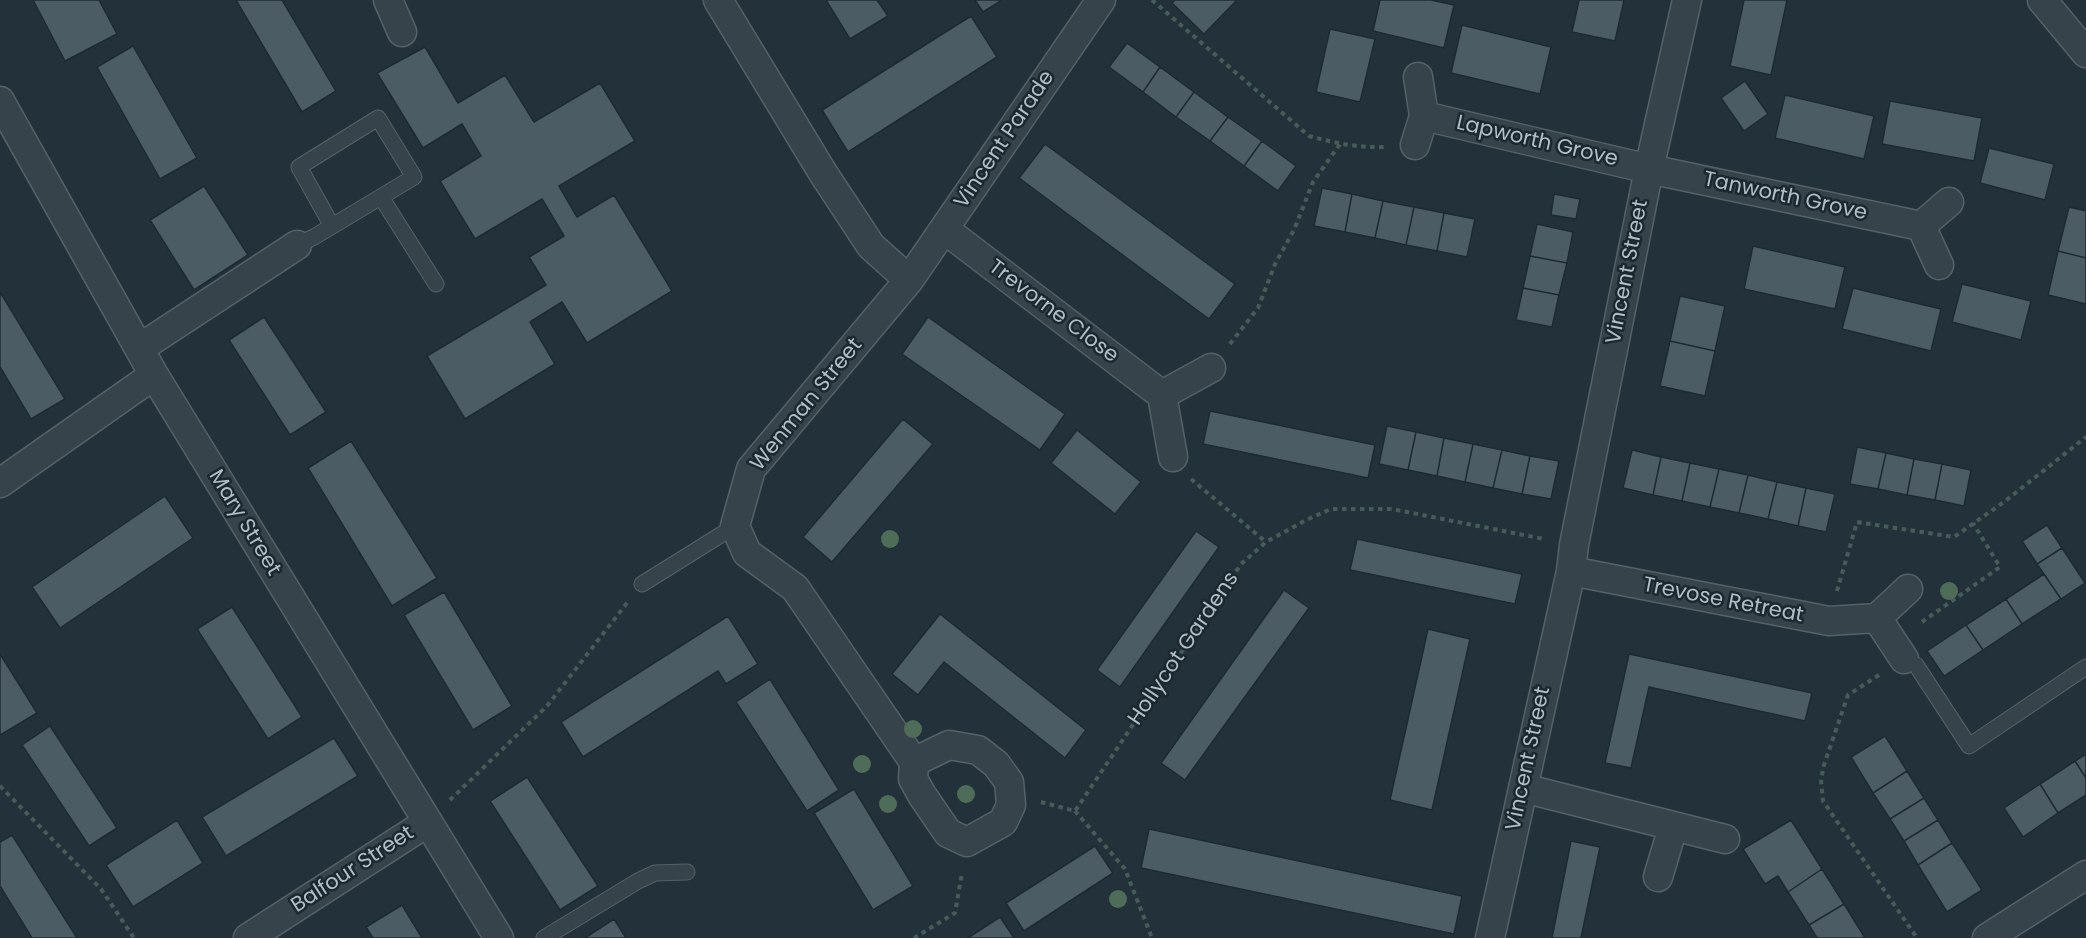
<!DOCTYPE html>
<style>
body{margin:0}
canvas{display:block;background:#23323a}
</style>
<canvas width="2086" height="938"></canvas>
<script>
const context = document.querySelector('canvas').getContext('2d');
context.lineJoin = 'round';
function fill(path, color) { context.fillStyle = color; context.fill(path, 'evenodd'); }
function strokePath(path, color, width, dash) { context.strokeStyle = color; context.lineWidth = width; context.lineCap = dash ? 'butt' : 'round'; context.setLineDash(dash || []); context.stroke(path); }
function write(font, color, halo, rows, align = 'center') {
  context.font = font + ' Poppins,sans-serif'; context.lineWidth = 5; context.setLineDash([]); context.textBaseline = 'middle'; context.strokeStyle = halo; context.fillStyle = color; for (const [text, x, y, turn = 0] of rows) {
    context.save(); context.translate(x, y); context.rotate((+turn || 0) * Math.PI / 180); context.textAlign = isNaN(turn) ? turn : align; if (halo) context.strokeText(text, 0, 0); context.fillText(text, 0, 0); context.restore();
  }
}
const building = new Path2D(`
 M33,0H99L117,34L65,61Z
 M236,0H282L336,91L302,112Z
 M826,0H877L888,16L850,39Z
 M975,0H1002L983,12Z
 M1175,0H1237L1204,34L1172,3Z
 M1380,0H1431L1454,5L1444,48L1373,31Z
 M1579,0H1624L1615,41L1572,32Z
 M1744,0H1787L1771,75L1730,66Z
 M971,16L997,57L848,152L822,110Z
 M1462,25L1551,47L1540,94L1451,73Z
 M1330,29L1375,39L1360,102L1316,92Z
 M1127,43L1160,67L1143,92L1109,67Z
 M133,46L197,158L160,179L97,67Z
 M425,47L458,103L505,75L534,122L600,83L635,141L559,186L577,217L614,195L672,291L587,343L562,302L530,322L555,364L465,419L427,356L546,285L529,257L564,236L542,199L475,239L440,181L481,156L462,124L423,148L377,73Z
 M1160,67L1194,92L1176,117L1143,92Z
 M1745,81L1768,114L1744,131L1721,98Z
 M1194,92L1228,117L1210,141L1176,117Z
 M1785,95L1874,116L1864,159L1775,138Z
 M1890,101L1982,118L1974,161L1882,144Z
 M1228,117L1262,141L1244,166L1210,141Z
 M1262,141L1296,166L1278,191L1244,166Z
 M1045,144L1235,284L1209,319L1019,178Z
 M1989,148L2054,164L2045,200L1980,183Z
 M204,186L248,255L194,290L150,220Z
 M1322,188L1352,194L1345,232L1314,226Z
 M1352,194L1383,201L1375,238L1345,232Z
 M1554,194L1580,199L1576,219L1551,215Z
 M1383,201L1414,207L1406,245L1375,238Z
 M1414,207L1444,213L1437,251L1406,245Z
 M2069,207L2086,211V258L2058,251Z
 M1444,213L1475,219L1467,257L1437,251Z
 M1537,224L1573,232L1567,263L1530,256Z
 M1753,246L1845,267L1835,309L1744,289Z
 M2058,251L2086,258V304L2048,295Z
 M1530,256L1567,263L1559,295L1523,288Z
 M1962,284L2031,301L2021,340L1952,322Z
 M1523,288L1559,295L1552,327L1516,320Z
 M1853,288L1941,309L1931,351L1842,329Z
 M0,292L65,399L31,419L0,367Z
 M1680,296L1725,306L1715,351L1670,341Z
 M264,317L326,412L290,435L229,340Z
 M928,317L1065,414L1040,450L902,354Z
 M1670,341L1715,351L1705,396L1660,386Z
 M1210,411L1375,445L1368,478L1203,444Z
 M903,419L933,444L832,562L803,537Z
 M1387,426L1416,432L1408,470L1379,464Z
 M1077,430L1141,482L1115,514L1051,463Z
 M1416,432L1444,438L1437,476L1408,470Z
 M1444,438L1473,444L1465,482L1437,476Z
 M351,441L437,578L392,606L308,468Z
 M1473,444L1502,450L1493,488L1465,482Z
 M1857,447L1886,453L1878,489L1850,484Z
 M1502,450L1530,456L1522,494L1493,488Z
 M1632,450L1661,457L1653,495L1623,488Z
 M1886,453L1914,459L1907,495L1878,489Z
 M1530,456L1559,461L1551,499L1522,494Z
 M1661,457L1690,463L1682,501L1653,495Z
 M1914,459L1942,464L1935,500L1907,495Z
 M1690,463L1719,469L1710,507L1682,501Z
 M1942,464L1971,470L1964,506L1935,500Z
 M1719,469L1748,475L1739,513L1710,507Z
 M1748,475L1777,482L1768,519L1739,513Z
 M1777,482L1806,488L1798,526L1768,519Z
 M1806,488L1835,494L1826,532L1798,526Z
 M165,496L193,538L60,628L32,587Z
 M2047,525L2062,548L2037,564L2022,541Z
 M1196,531L1219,547L1120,687L1097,670Z
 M1357,539L1522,574L1515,604L1350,570Z
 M2062,548L2085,583L2061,599L2037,564Z
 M2044,574L2061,599L2022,624L2006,599Z
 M1284,590L1309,608L1185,780L1161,763Z
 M444,592L512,706L473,730L404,615Z
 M2006,599L2022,624L1983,650L1966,625Z
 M232,607L302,717L268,739L197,629Z
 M940,614L1086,730L1065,758L944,662L918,695L892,674Z
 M728,616L758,664L726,684L718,671L583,757L561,722Z
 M1966,625L1983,650L1944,676L1927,651Z
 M1428,629L1470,639L1432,810L1390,800Z
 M0,654L37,713L0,735Z
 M1629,654L1812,693L1805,721L1649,687L1631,768L1605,763Z
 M770,679L839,790L807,811L736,702Z
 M50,726L117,828L89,846L22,745Z
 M1885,736L1907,771L1873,793L1851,757Z
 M334,738L358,776L226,856L202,817Z
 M2086,754V778L2075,761Z
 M2075,761L2086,778V795L2058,813L2040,784Z
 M1907,771L1924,798L1890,819L1873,793Z
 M527,777L598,886L560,910L490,801Z
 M2040,784L2058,813L2023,837L2004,808Z
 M854,789L913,886L873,910L814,813Z
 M1924,798L1938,820L1904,841L1890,819Z
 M177,820L203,863L133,907L106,865Z
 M1791,820L1822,869L1788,892L1778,876L1765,884L1743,849Z
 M1938,820L1952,843L1918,865L1904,841Z
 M1149,829L1462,896L1454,934L1141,868Z
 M12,835L77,938H32L0,886V842Z
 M1571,841L1600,847L1581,938H1552Z
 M1952,843L1982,890L1947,912L1918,865Z
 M1095,846L1113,873L1024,931L1006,903Z
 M1822,869L1844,904L1809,925L1788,892Z
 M1844,904L1865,938H1817L1809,925Z
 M402,905L422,938H373L366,927Z
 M1000,917L1014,938H968Z
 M614,919L626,938H585Z`);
const path = new Path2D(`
 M1152,0L1309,136C1335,143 1358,148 1385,147
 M1230,344L1258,308L1275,264L1294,230L1313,182L1340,144
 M1191,479L1266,542
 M1837,591L1857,522L1954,537L2004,502L2086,437
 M1922,622L2000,567L1973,523
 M1879,675L1848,695L1824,765L1821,780L1823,801L1917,938
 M0,786L101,889L134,938
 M450,800L547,706L627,603
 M1041,802L1075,811L1241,564L1266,542L1306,520L1331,509H1392L1544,539
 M1075,811L1125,869L1152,938
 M914,938L955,913L962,873`);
const service = new Path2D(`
 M381,197L436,284
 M297,245L314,237L414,177L378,118L299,167L332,226
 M642,584L735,526
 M1904,659L1916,665L1969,746L2086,667
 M544,938L638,881L655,873L687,872`);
const minor = new Path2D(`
 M388,0L402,32
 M718,0L823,173L871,246L909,280L751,469L735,526L747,553L795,588L914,762L949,745L978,750L996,764L1009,782L1011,805L1003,822L967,842L948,833L922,795L913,779L914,762
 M2042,0L2086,53
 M0,101L154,375L499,938
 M1424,116L1649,169L1921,226
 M1415,145L1424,116L1418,77
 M944,229L1162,395
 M1939,265L1921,226L1949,202
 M909,280L1101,0
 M140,348L297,245
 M1173,457L1162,395L1211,368
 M0,483L154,375
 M1571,571L1829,621L1877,618L1904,659
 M1877,618L1908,589
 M1523,788L1725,839
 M1658,877L1673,827
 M248,938L428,822
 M1490,938L1571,571L1574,545L1649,169L1687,0
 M1987,938L2086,875`);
const trees = [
 [890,539],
 [1949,591],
 [913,729],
 [862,764],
 [966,794],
 [888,804],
 [1118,899]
];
const streetNames = [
 ["Vincent Parade",1005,140,-56],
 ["Lapworth Grove",1537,142,13],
 ["Tanworth Grove",1785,197,12],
 ["Vincent Street",1628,272,-79],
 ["Trevorne Close",1053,312,37],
 ["Wenman Street",807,405,-51],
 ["Mary Street",244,523,59],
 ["Trevose Retreat",1723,601,11],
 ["Hollycot Gardens",1184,649,-56],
 ["Vincent Street",1529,759,-78],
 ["Balfour Street",353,870,-33]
];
fill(building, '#4c5c65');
strokePath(building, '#1e2a31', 1.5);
strokePath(service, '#556168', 17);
strokePath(minor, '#556168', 31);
strokePath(path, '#475c59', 4, [4.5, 4.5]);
strokePath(service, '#37434a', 15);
strokePath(minor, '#37434a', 28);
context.fillStyle = '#4e6c58';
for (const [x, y] of trees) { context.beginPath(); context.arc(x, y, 9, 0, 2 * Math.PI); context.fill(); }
write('21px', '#b2bec6', '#1c282f', streetNames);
</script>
